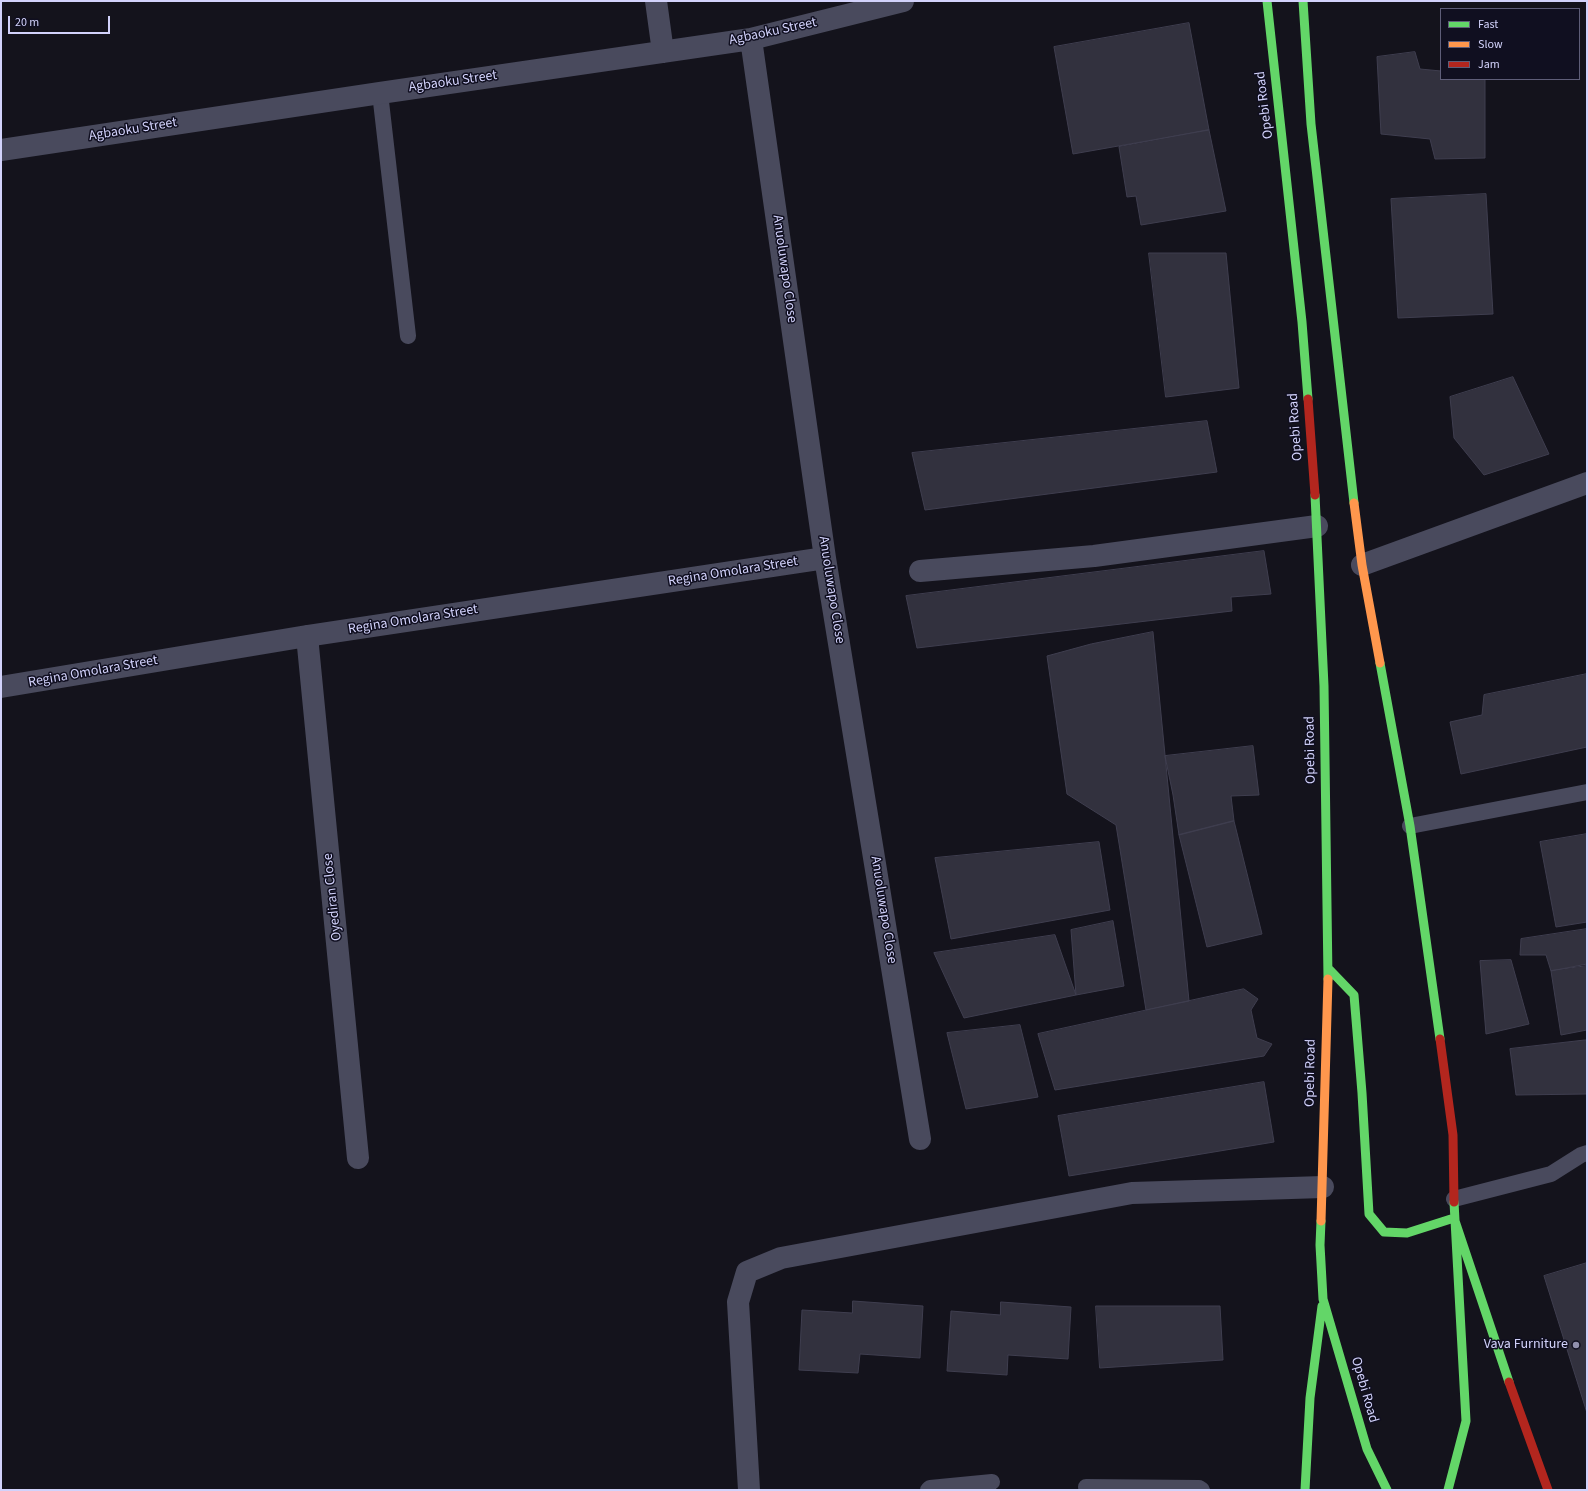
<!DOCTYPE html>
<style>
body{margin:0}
#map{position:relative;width:1588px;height:1491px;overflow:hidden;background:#14131c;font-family:"Source Sans 3",sans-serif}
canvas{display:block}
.frame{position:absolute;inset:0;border:2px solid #d2d2fb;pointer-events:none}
.legend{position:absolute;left:1440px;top:8px;width:140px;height:72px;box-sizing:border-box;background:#100f20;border:1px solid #5e5d78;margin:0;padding:5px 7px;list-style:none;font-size:12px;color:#d2d2fb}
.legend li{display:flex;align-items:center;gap:8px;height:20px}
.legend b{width:20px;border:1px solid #5e5d78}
.scale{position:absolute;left:8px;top:16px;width:102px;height:18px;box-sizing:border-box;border:2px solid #d2d2fb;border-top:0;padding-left:5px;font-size:12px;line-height:14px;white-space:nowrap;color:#d2d2fb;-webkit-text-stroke:3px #100f20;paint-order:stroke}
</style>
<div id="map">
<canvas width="1588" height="1491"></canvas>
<div class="frame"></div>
<ul class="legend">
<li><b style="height:5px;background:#63d668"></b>Fast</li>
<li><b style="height:5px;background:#ff974d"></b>Slow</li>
<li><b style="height:5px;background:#b3261e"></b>Jam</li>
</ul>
<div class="scale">20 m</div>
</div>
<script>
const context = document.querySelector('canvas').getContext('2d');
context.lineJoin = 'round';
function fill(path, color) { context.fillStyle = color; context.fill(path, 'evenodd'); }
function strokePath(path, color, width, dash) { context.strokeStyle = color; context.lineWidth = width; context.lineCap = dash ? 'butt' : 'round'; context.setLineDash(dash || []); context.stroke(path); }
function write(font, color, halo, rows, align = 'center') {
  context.font = font + ' "Source Sans 3",sans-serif'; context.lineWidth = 3; context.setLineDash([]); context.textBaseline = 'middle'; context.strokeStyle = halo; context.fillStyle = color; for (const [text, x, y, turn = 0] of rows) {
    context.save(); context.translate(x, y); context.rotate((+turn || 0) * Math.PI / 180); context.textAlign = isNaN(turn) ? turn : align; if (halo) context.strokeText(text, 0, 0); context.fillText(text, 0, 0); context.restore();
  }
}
const building = new Path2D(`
 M1189,23L1209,130L1073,154L1054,47Z
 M1415,52L1420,69L1441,71V79H1485V158L1435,159L1430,139L1381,134L1377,57Z
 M1209,130L1226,211L1141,225L1136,196L1127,197L1119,147Z
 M1486,194L1493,314L1398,318L1391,199Z
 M1149,253H1226L1239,388L1166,397Z
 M1513,377L1549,454L1484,475L1454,438L1450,397Z
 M1207,421L1217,472L925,510L912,453Z
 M1264,551L1271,594L1231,597L1232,611L917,648L906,596Z
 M1153,632L1189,1001L1146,1010L1116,825L1067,794L1047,656L1091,644Z
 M1587,674V747L1461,774L1450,722L1482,715L1484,695Z
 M1253,746L1259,795L1231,796L1234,821L1179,835L1173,795L1165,756Z
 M1234,821L1262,934L1207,947L1179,835Z
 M1587,834V922L1556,927L1540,842Z
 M1099,842L1110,910L951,939L935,858Z
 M1113,921L1124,986L1076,995L1071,930Z
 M1587,929V964L1551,971L1546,955H1520L1521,939Z
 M1055,935L1076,995L964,1018L934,953Z
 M1511,960L1529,1024L1486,1034L1480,961Z
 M1587,966V1030L1561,1035L1551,971Z
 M1244,989L1258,999L1251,1010L1257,1038L1272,1044L1264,1056L1055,1090L1038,1034Z
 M1020,1025L1038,1097L966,1109L947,1033Z
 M1585,1040H1587V1094L1516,1095L1510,1049Z
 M1264,1082L1274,1142L1069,1176L1058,1116Z
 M1587,1263V1413L1544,1276Z
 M853,1301L923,1306L920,1358L860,1354L858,1373L799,1370L802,1310L852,1313Z
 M1001,1302L1071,1307L1068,1359L1008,1355L1007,1375L947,1371L951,1311L1000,1315Z
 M1096,1306H1220L1223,1360L1100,1368Z`);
const lane = new Path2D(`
 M380,93L408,336
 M1410,826L1587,792
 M1454,1199L1551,1174L1581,1155L1587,1153
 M1086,1487L1199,1488L1202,1490
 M928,1490L930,1488L992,1482`);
const street = new Path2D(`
 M656,1L663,52
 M751,39L825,558L920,1139
 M1,150L380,93L751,39L903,1
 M1362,565L1587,483
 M920,571L1094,556L1317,526
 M307,636L358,1158
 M1,687L307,636L825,558
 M749,1490L738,1302L747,1272L781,1258L1132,1193L1323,1187`);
const fast = new Path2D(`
 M1267,1L1302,322L1308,399
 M1303,1L1311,124L1354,503
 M1315,495L1324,686L1328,979
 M1380,663L1410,826L1440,1039
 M1328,968L1354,995L1362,1093L1369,1214L1384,1232L1407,1233L1454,1218L1509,1382
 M1321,1221L1320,1245L1323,1299L1367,1449L1387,1490
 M1305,1490L1310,1398L1322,1306
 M1448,1490L1466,1421L1454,1202`);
const slow = new Path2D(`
 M1354,503L1362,565L1380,663
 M1321,1221L1328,979`);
const jam = new Path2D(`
 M1308,399L1315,495
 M1440,1039L1453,1135L1454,1202
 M1509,1382L1548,1490`);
const markers = [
 [1576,1345,4,"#908fad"]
];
const streetNames = [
 ["Agbaoku Street",773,32,-12],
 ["Agbaoku Street",453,82,-8],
 ["Opebi Road",1265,105,-97],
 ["Agbaoku Street",133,130,-9],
 ["Anuoluwapo Close",784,269,82],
 ["Opebi Road",1296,427,-94],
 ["Regina Omolara Street",733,572,-9],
 ["Anuoluwapo Close",831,590,81],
 ["Regina Omolara Street",413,620,-9],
 ["Regina Omolara Street",93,672,-10],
 ["Opebi Road",1311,750,-91],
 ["Oyediran Close",333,897,-96],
 ["Anuoluwapo Close",883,910,81],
 ["Opebi Road",1311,1073,-89],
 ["Opebi Road",1364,1390,74]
];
const poiNames = [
 ["Vava Furniture",1568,1345]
];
fill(building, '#32313e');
strokePath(building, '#3f3e4f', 1);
strokePath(lane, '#494a5d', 16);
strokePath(street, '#494a5d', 22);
strokePath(fast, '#63d668', 9);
strokePath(slow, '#ff974d', 9);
strokePath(jam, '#b3261e', 9);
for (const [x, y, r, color] of markers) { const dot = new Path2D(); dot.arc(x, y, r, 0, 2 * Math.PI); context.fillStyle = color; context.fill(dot); strokePath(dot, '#100f20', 1.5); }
write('14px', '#d2d2fb', '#100f20', streetNames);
write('14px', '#d2d2fb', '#100f20', poiNames, 'right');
</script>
